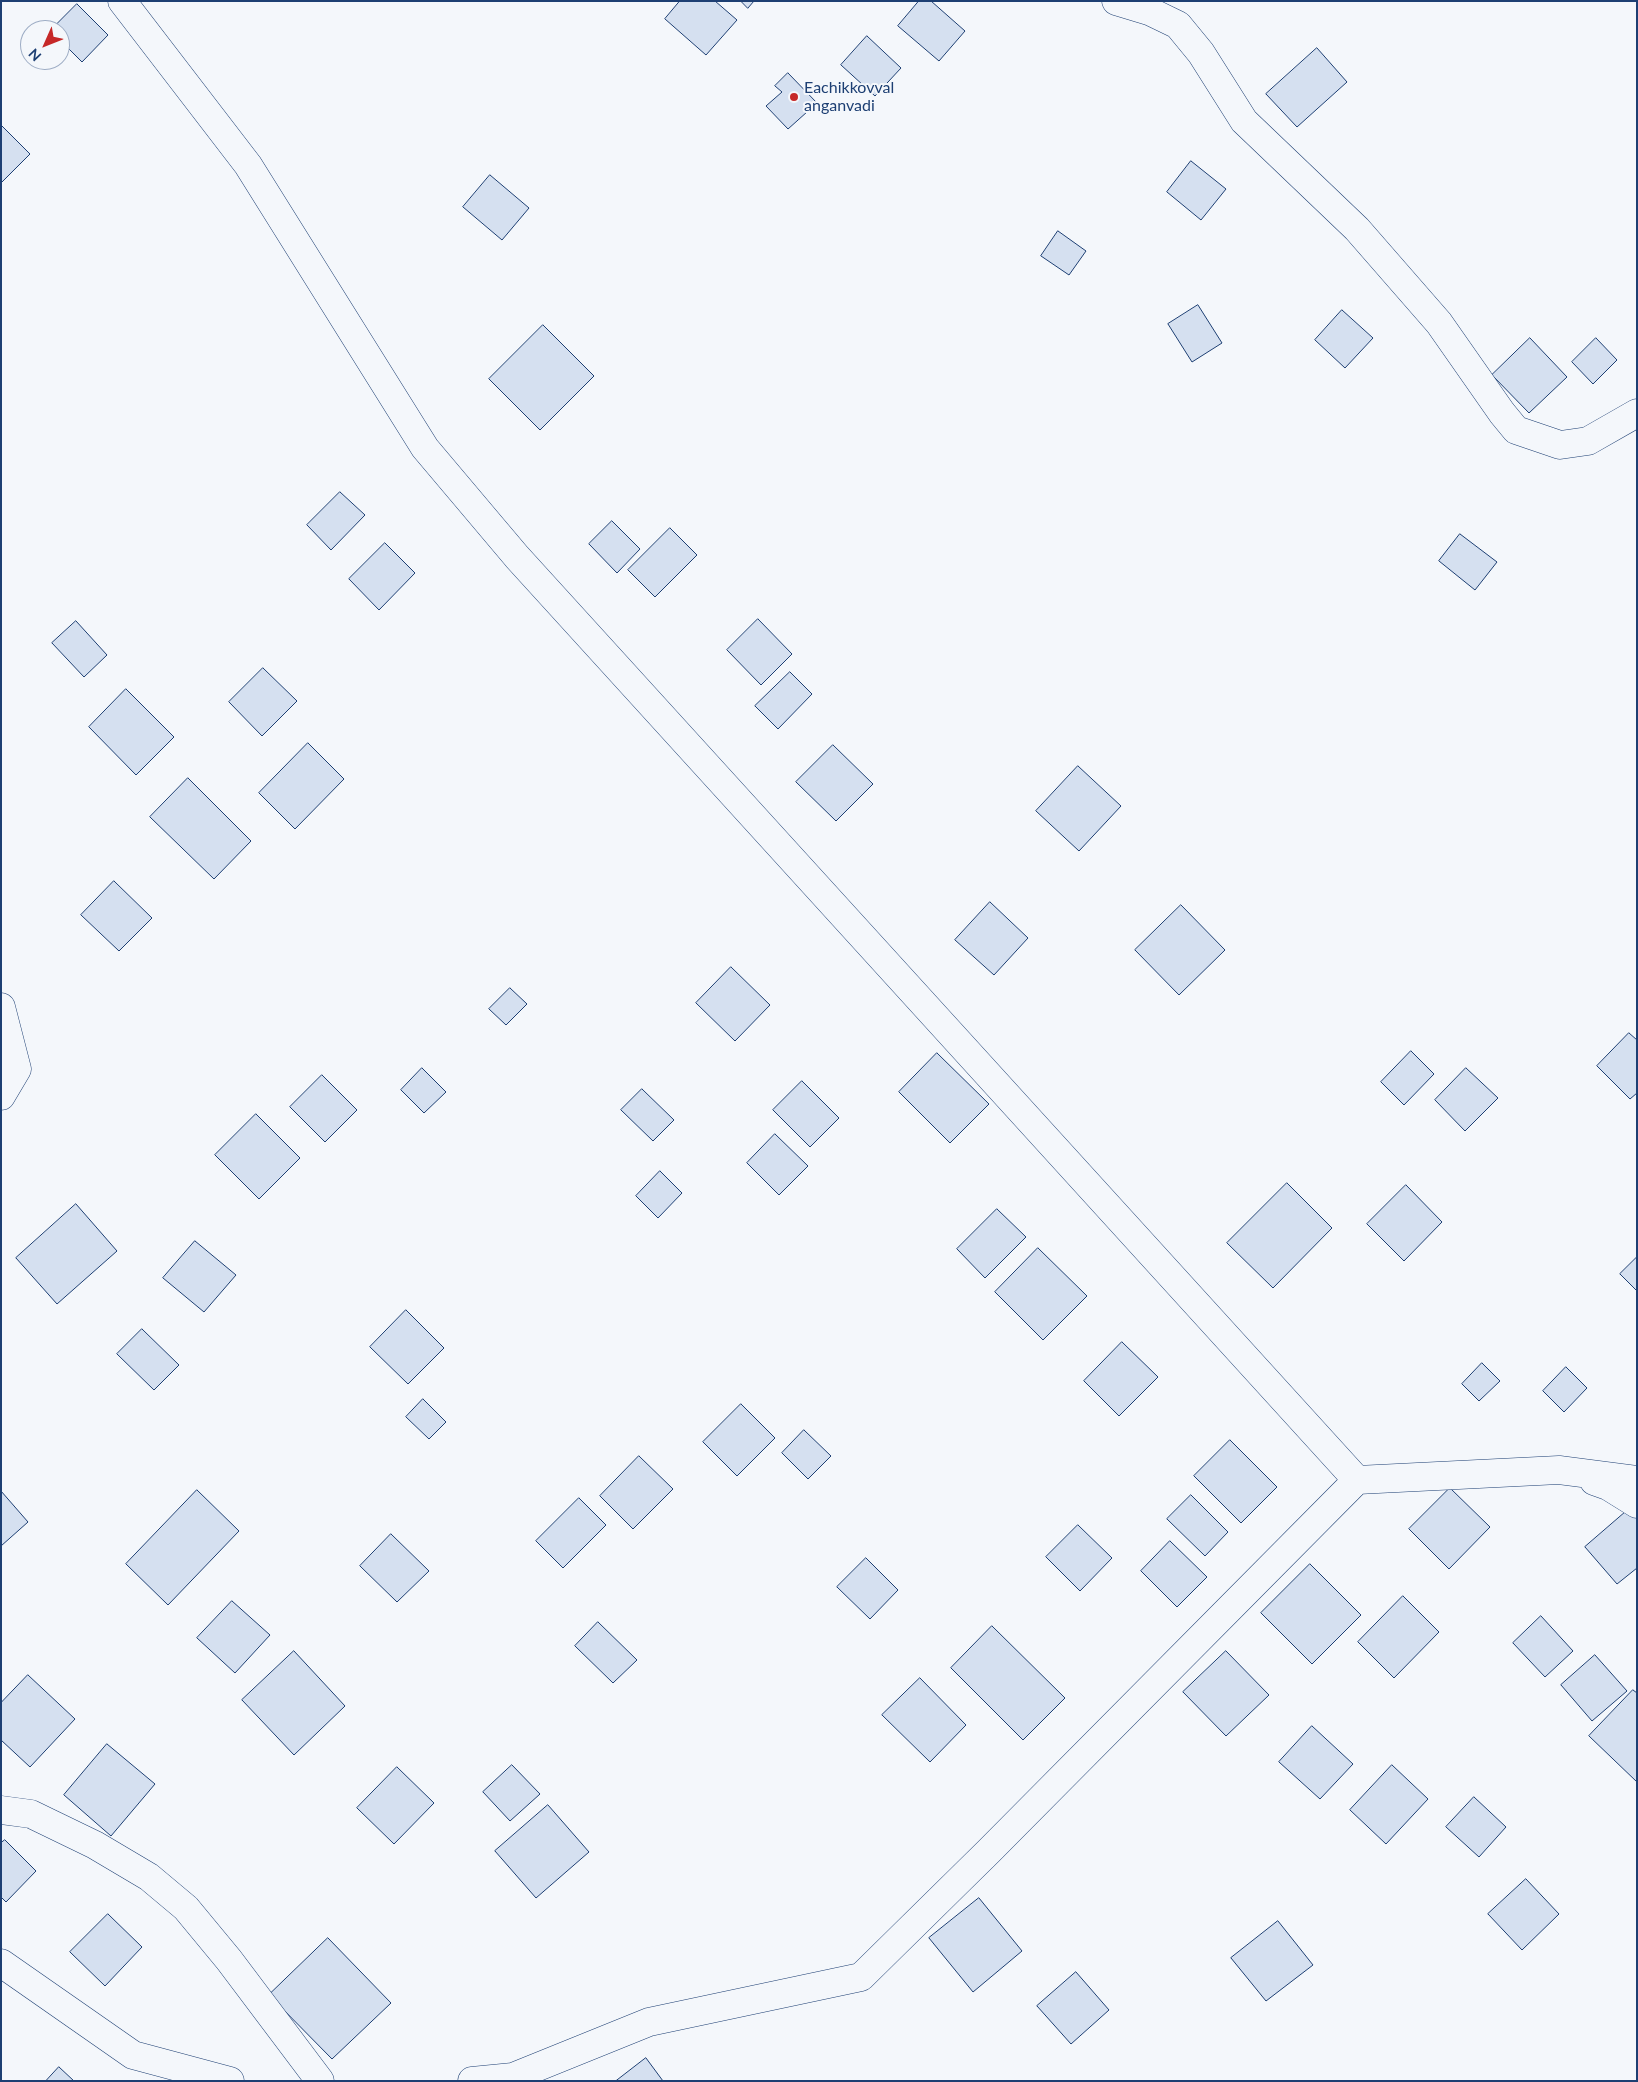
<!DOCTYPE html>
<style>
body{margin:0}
#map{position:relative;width:1638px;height:2082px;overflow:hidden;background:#f4f7fb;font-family:Lato,sans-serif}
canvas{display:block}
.frame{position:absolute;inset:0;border:2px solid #1d3f73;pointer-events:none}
.north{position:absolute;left:20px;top:20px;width:50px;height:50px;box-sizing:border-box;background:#f4f7fb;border:1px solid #9eadc5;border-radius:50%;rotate:226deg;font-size:14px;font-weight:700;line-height:20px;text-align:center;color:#1d3f73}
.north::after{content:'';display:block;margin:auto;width:18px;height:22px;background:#c62828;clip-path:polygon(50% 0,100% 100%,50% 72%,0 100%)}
</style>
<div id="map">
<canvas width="1638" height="2082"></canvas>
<div class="frame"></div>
<div class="north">N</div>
</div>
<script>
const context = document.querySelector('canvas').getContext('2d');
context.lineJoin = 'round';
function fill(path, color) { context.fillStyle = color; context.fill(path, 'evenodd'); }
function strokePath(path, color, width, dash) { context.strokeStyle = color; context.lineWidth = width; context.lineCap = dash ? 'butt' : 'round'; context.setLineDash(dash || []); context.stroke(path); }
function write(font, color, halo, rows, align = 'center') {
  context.font = font + ' Lato,sans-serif'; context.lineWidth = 4; context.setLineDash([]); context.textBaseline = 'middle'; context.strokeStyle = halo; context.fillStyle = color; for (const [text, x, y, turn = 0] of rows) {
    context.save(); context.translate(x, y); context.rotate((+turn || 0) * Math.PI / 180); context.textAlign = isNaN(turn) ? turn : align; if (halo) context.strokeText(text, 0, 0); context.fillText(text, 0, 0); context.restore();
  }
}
const building = new Path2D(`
 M680,1H715L737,20L706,55L665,19Z
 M741,1H754L748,8Z
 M919,1H931L965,31L939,61L898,26Z
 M77,4L108,35L82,62L60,40V30H51Z
 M867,36L901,68L875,96L841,65Z
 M1317,48L1347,82L1297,127L1266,94Z
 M788,73L817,103L788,129L766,106L782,92L775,86Z
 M1,125L30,154L1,183Z
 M1191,161L1226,189L1201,220L1167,192Z
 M490,175L529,208L502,240L463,207Z
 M1058,231L1086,251L1069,275L1041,256Z
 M1198,305L1222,343L1192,362L1168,324Z
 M1342,310L1373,338L1345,368L1315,340Z
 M543,325L594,376L540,430L489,379Z
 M1530,338L1567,377L1529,413L1492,375Z
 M1596,338L1617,360L1593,384L1572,362Z
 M340,492L365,515L331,550L307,525Z
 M612,521L640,549L617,573L589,544Z
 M670,528L697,555L655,597L628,570Z
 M1460,534L1497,562L1475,590L1439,561Z
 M385,543L415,573L379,610L349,579Z
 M758,619L792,654L761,685L727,650Z
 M76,621L107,655L84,677L52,643Z
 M263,668L297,701L262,736L229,702Z
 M790,672L812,694L778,729L755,706Z
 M126,689L174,737L136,775L89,727Z
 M308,743L344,779L295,829L259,793Z
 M833,745L873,784L836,821L796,782Z
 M1078,766L1121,806L1079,851L1036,811Z
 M188,778L251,841L214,879L150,817Z
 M114,881L152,918L119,951L81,915Z
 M990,902L1028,938L994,975L955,940Z
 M1181,905L1225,950L1179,995L1135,950Z
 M731,967L770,1005L735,1041L696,1003Z
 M510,988L527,1004L506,1025L489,1009Z
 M1629,1033L1637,1040V1093L1630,1099L1597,1066Z
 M1411,1051L1434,1074L1404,1105L1381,1082Z
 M937,1053L989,1104L950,1143L899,1092Z
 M422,1068L446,1092L424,1113L401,1090Z
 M1466,1068L1498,1098L1465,1131L1435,1100Z
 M322,1075L357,1110L325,1142L290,1107Z
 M802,1081L839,1118L810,1147L773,1110Z
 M642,1089L674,1120L653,1141L621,1110Z
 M256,1114L300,1158L259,1199L215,1155Z
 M775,1134L808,1166L779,1195L747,1163Z
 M660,1171L682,1193L658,1218L636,1196Z
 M1287,1183L1332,1228L1273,1288L1227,1243Z
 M1406,1185L1442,1222L1404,1261L1367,1224Z
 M76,1204L117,1251L57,1304L16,1258Z
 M997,1209L1026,1237L985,1278L957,1249Z
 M195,1241L236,1275L204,1312L163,1278Z
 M1038,1248L1087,1296L1043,1340L995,1292Z
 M1637,1257V1291L1620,1274Z
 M406,1310L444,1348L408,1384L370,1347Z
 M142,1329L179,1365L154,1390L117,1354Z
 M1122,1342L1158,1377L1119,1416L1084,1381Z
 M1482,1363L1500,1381L1479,1401L1462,1384Z
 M1566,1367L1587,1388L1564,1412L1543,1391Z
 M423,1399L446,1422L429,1439L406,1417Z
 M741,1404L775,1438L737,1476L703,1442Z
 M804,1430L831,1456L808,1479L782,1453Z
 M1230,1440L1277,1487L1241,1523L1194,1476Z
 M639,1456L673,1489L633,1529L600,1496Z
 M1450,1488L1490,1527L1449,1569L1409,1529Z
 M197,1490L239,1531L168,1605L126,1564Z
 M1,1491L28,1522L1,1546Z
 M1191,1495L1228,1532L1205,1556L1167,1519Z
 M579,1498L606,1525L563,1568L536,1541Z
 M1629,1509L1637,1519V1568L1617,1584L1585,1547Z
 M1078,1525L1112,1558L1080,1591L1046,1557Z
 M391,1534L429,1571L397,1602L360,1566Z
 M1170,1541L1207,1577L1177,1607L1141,1571Z
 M866,1558L898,1590L870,1619L837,1587Z
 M1310,1564L1361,1615L1312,1664L1261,1613Z
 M1403,1596L1439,1632L1394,1678L1358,1642Z
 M232,1601L270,1635L235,1673L197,1638Z
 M1541,1616L1573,1651L1545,1677L1513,1643Z
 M598,1622L637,1660L613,1683L575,1646Z
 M992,1626L1065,1698L1023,1740L951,1668Z
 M294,1651L345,1706L294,1755L242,1700Z
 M1226,1651L1269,1695L1226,1736L1183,1692Z
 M1595,1655L1627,1691L1592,1721L1561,1685Z
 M28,1675L75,1719L30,1767L1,1740V1703Z
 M920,1678L966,1725L930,1762L882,1715Z
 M1633,1690L1637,1693V1782L1589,1736Z
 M1312,1726L1353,1764L1320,1799L1279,1762Z
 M107,1744L155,1784L111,1836L64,1795Z
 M512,1765L540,1794L510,1821L483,1792Z
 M1392,1765L1428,1799L1386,1844L1350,1810Z
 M397,1767L434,1803L394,1844L357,1808Z
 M1474,1797L1506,1827L1479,1857L1446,1827Z
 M548,1805L589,1852L536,1898L495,1851Z
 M5,1840L36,1871L6,1902L1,1897V1843Z
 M1526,1879L1559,1914L1522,1950L1488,1914Z
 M979,1898L1022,1951L973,1992L929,1938Z
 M108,1914L142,1947L105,1986L70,1952Z
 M1278,1921L1313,1965L1266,2001L1231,1958Z
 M328,1938L391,2003L332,2059L269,1995Z
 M1076,1972L1109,2010L1071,2044L1037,2006Z
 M646,2058L663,2081H616Z
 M59,2067L74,2081H46Z`);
const minor = new Path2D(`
 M122,1L248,165L425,448L517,557L1357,1480
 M1116,1L1149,11L1178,25L1201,53L1244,121L1357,229L1439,323L1502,413L1516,430L1560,445L1588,441L1637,413
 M1,1007L17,1069L1,1096
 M1594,1481L1608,1486L1637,1504
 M1,1810L31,1814L95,1845L149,1877L186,1908L229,1960L320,2081
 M1,1963L133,2055L230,2081
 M472,2081L513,2077L649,2022L861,1977L989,1851L1357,1480L1559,1470L1637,1480`);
const markers = [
 [794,97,5,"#c62828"]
];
const poiNames = [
 ["Eachikkovval",804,88],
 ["anganvadi",804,106]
];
fill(building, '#d5e0f0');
strokePath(building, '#1d3f73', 1);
strokePath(minor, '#1d3f73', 29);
strokePath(minor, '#f4f7fb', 28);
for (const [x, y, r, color] of markers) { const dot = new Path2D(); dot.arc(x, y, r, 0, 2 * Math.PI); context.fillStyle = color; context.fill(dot); strokePath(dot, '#f4f7fb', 2); }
write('16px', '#1d3f73', '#f4f7fb', poiNames, 'left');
</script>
